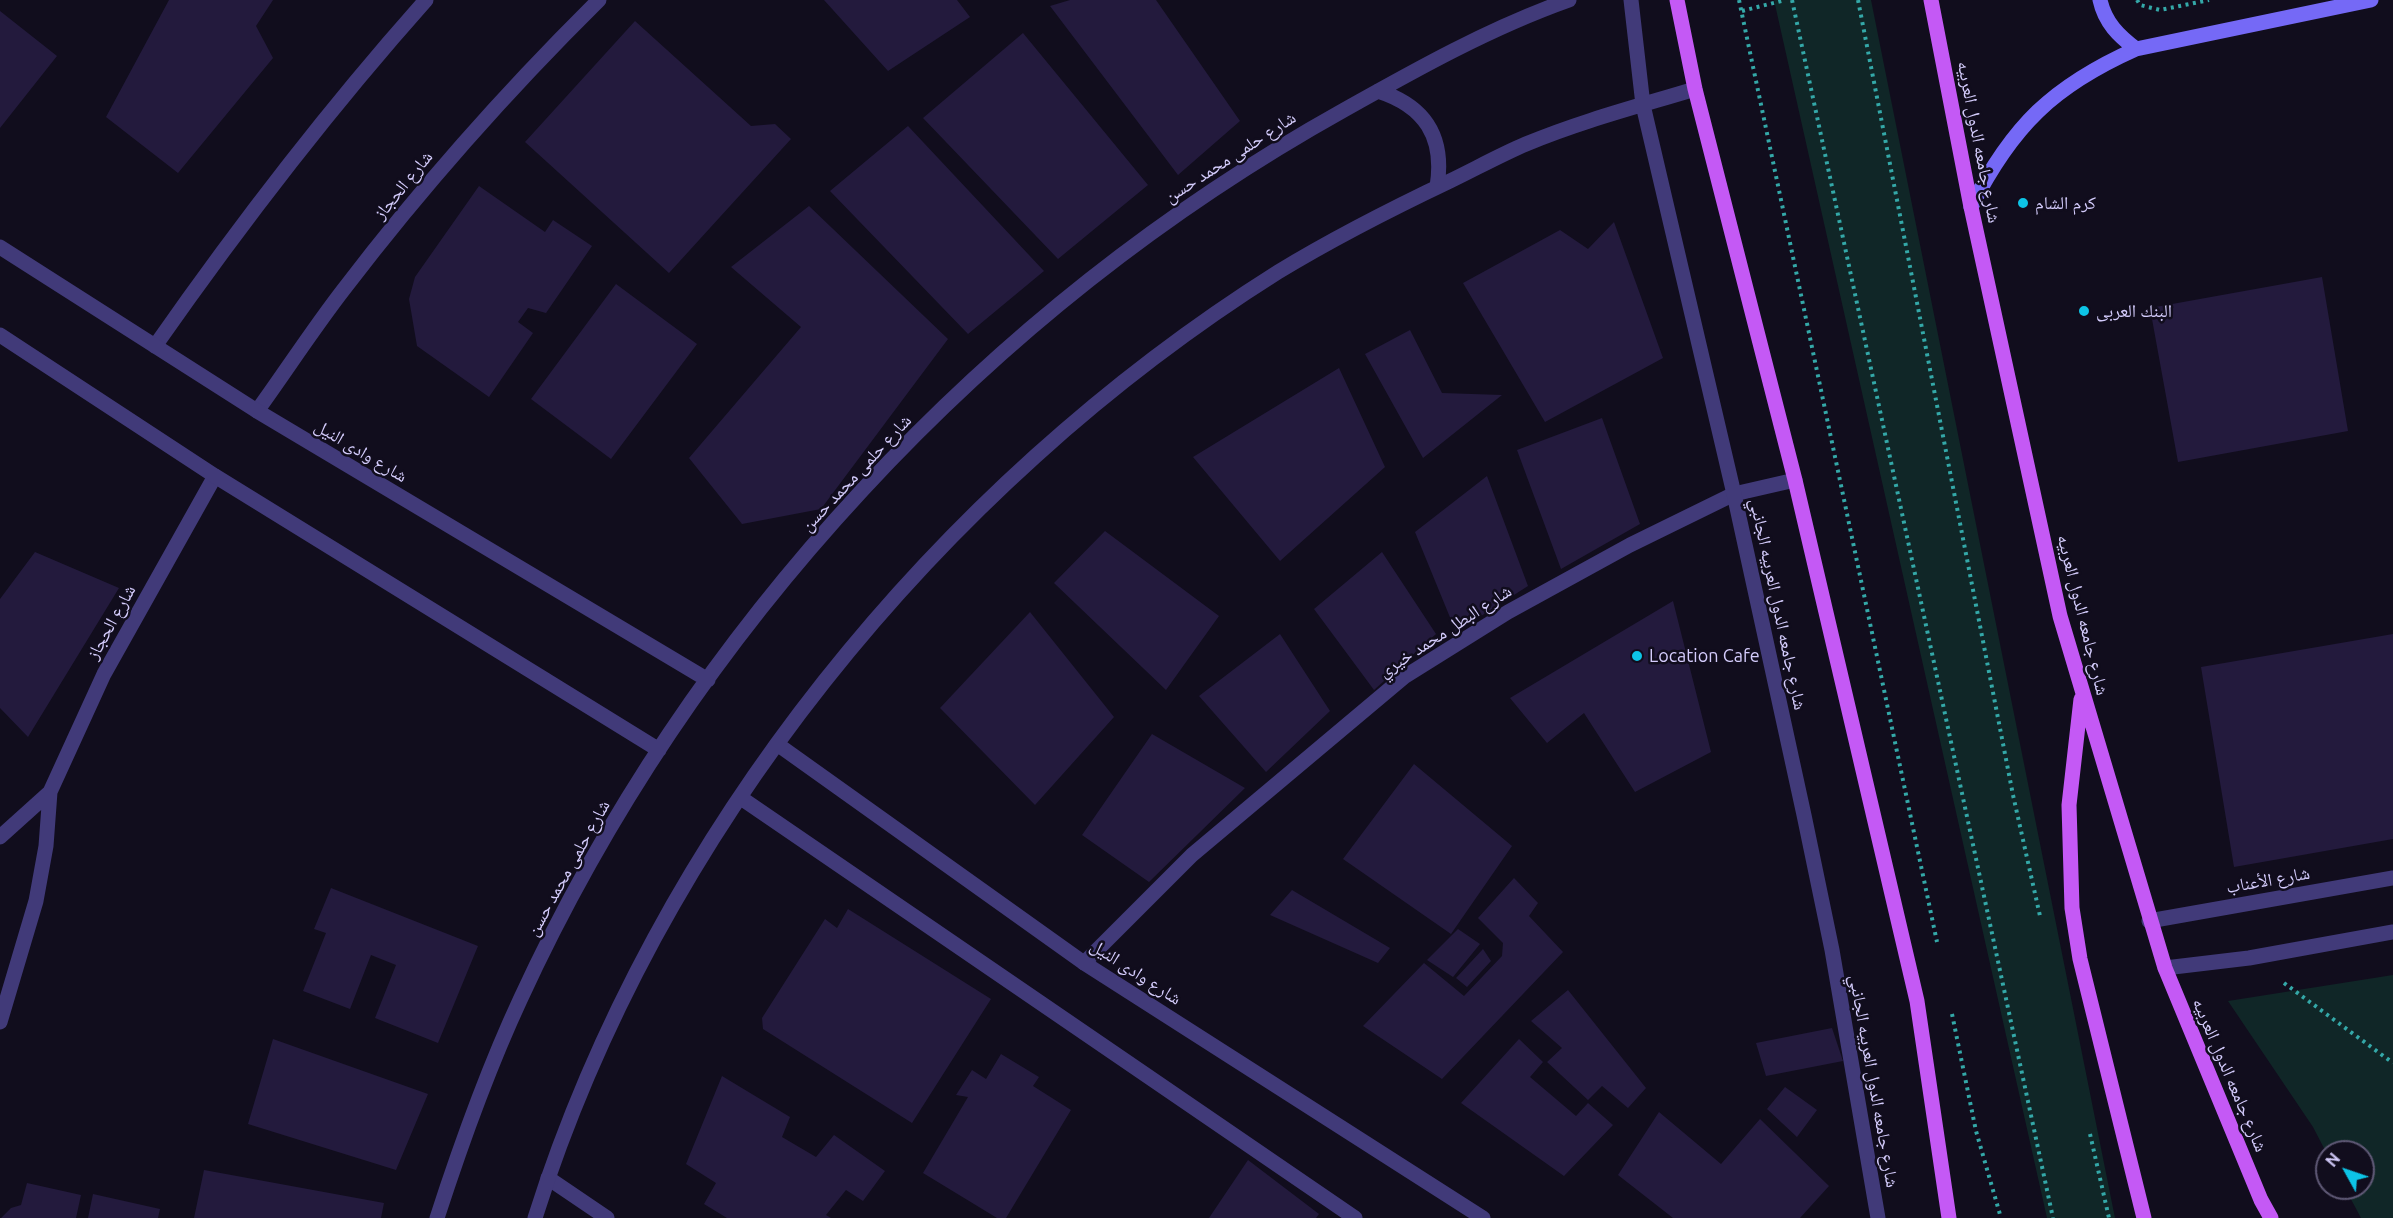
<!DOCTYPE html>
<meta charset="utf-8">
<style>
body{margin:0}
#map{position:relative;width:2393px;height:1218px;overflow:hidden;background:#110d1d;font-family:Ubuntu,sans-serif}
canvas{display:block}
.north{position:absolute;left:2315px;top:1140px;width:60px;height:60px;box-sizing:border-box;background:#110d1d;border:2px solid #5f5976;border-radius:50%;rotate:310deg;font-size:16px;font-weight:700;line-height:24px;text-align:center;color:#d4ccfc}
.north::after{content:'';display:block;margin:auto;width:21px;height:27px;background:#0dc4e6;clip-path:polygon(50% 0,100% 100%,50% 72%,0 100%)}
</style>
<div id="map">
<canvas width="2393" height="1218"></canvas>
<div class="north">N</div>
</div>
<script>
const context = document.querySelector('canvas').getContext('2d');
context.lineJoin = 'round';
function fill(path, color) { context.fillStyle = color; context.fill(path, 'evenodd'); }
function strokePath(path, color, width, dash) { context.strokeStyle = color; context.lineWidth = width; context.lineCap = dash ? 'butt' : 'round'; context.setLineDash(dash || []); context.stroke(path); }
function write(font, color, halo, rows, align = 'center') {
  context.font = font + ' Ubuntu,"Noto Naskh Arabic",sans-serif'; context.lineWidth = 5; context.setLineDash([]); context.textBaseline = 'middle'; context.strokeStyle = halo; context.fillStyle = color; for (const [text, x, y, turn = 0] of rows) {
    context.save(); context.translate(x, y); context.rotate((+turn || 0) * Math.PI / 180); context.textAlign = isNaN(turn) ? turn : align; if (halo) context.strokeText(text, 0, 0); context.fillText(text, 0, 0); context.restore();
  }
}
const green = new Path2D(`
 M1774,0H1871L2115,1218H2047Z
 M2393,975V1218H2361L2345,1188H2363V1152L2327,1154L2313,1127L2228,1001Z`);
const building = new Path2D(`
 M169,0H273L256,26L273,58L178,173L106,117Z
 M824,0H957L970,17L888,71Z
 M1070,0H1156L1240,121L1178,175L1050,6Z
 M0,11L57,56L0,128Z
 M635,21L751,126L775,124L791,139L669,273L525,142Z
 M1023,33L1148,185L1058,259L923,118Z
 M908,126L1044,271L968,334L830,191Z
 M479,186L545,232L553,220L592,246L546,313L528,308L518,322L533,333L489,397L417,346L409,299L415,277Z
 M809,206L948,339L821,509L742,524L689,458L801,327L731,267Z
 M1614,222L1663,358L1545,422L1463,283L1560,230L1588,249Z
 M2322,277L2348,431L2178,462L2150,308Z
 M616,284L697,344L611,459L531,399Z
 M1410,330L1442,393L1502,395L1423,458L1365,354Z
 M1339,368L1385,467L1280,561L1193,457Z
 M1602,418L1640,524L1561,569L1517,450Z
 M1487,476L1528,586L1456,632L1415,532Z
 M1105,531L1219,616L1166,690L1054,583Z
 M35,552L119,588L28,737L0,708V599Z
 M1382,552L1436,634L1374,690L1314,609Z
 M1673,601L1711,752L1635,792L1584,713L1547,743L1510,698Z
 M1030,612L1114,717L1035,805L940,708Z
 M1280,634L1330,711L1266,772L1199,696Z
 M2393,634V839L2234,867L2201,667Z
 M1152,734L1245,788L1149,882L1082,835Z
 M1414,764L1512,846L1451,934L1343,859Z
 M1514,878L1538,903L1529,916L1563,952L1442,1079L1363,1026L1424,963L1464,996L1502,956L1503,943L1478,918Z
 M331,888L478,946L438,1043L375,1018L396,965L371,955L350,1009L303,991L326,933L314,929Z
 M1292,890L1390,948L1378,963L1270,915Z
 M848,909L991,999L912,1123L763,1029L762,1018L825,919L837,928Z
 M1458,929L1480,944L1453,977L1427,960Z
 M1483,949L1491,961L1467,987L1456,978Z
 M1568,990L1646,1088L1628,1108L1602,1086L1588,1100L1547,1062L1562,1048L1531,1021Z
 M1832,1028L1843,1061L1766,1076L1756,1043Z
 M273,1039L428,1094L396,1170L248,1124Z
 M1519,1039L1543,1062L1530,1077L1576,1116L1588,1103L1613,1125L1564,1176L1461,1103Z
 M1001,1054L1039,1077L1033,1086L1071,1110L1006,1218H997L923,1173L968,1097L956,1095L972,1070L986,1079Z
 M722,1076L790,1117L782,1137L816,1157L834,1135L885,1171L863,1201L846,1190L826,1215L831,1218H727L704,1204L716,1183L686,1164Z
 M1785,1087L1817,1110L1797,1137L1767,1109Z
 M1659,1112L1721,1164L1760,1119L1829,1186L1800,1218H1673L1618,1175Z
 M1248,1160L1319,1214L1316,1218H1209Z
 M204,1170L384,1203L381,1218H194Z
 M27,1183L81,1195L76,1218H1L11,1208L21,1205Z
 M93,1194L160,1209L158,1218H88Z`);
const path = new Path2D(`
 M1739,0L1937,942
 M1792,0L2053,1218
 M1858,0L2013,795L2040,916
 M2137,0L2140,5L2160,10L2209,0
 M1742,11L1785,0
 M2284,983L2393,1063
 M1952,1014L1976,1131L2001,1218
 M2090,1134L2109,1218`);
const minor = new Path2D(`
 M155,346C239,226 328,110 426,0
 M257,411C286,371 313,329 344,289C422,187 507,91 599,0
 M0,837L50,792
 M2149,921L2393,878
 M1084,963L1192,855L1404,677L1508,612L1630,545L1734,494L1795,480
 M2165,968L2249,958L2393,932
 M0,1022L36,901L46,846L50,792L104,674L215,476
 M548,1178L607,1218`);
const tertiary = new Path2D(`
 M1631,0L1643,105L1734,494L1804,815L1832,950L1878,1218
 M1378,91C1425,106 1445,137 1437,187
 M0,247L257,411L708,680
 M0,335L215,476L659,750
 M777,744L1084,963L1483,1218
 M741,798L1355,1218
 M437,1218C461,1144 487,1071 520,1000C691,628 987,309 1344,110C1417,69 1490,28 1569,0
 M535,1218C656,834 938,486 1278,272C1334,238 1391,209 1450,181C1475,169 1500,155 1526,144C1581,121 1639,106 1695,89`);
const secondary = new Path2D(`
 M2100,0C2105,23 2119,36 2136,49
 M1971,207C2012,126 2053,86 2136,49L2371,0`);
const primary = new Path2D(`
 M1677,0L1695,89L1795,480L1917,1001L1949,1218
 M1931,0L1971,207L2060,616L2165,968L2261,1200L2271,1218
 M2081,699L2069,805L2072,908L2080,959L2144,1218`);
const markers = [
 [2023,203,6,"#0dc4e6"],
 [2084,311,6,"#0dc4e6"],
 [1637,656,6,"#0dc4e6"]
];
const streetNames = [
 ["شارع جامعه الدول العربيه",1979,142,79],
 ["شارع حلمى محمد حسن",1230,157,-33],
 ["شارع الحجاز",403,185,-51],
 ["شارع وادى النيل",361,451,31],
 ["شارع حلمى محمد حسن",856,473,-47],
 ["شارع جامعه الدول العربيه الجانبي",1778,604,78],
 ["شارع جامعه الدول العربيه",2083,615,76],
 ["شارع الحجاز",111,622,-61],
 ["شارع البطل محمد خيري",1445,631,-33],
 ["شارع حلمى محمد حسن",568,868,-61],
 ["شارع الأعناب",2268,880,-10],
 ["شارع وادى النيل",1136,972,33],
 ["شارع جامعه الدول العربيه",2230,1075,67],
 ["شارع جامعه الدول العربيه الجانبي",1874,1081,80]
];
const poiNames = [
 ["كرم الشام",2035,203],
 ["البنك العربى",2096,311],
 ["Location Cafe",1649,656]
];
fill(green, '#102627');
fill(building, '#231a3d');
strokePath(path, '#34a8a8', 4, [3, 4.5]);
strokePath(minor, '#413a79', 15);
strokePath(tertiary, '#413a79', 15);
strokePath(secondary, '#7569f6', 15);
strokePath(primary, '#c459f5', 15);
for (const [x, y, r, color] of markers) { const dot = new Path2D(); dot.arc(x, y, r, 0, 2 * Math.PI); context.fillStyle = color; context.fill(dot); strokePath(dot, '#110d1d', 2); }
write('18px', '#d4ccfc', '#110d1d', streetNames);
write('18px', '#d4ccfc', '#110d1d', poiNames, 'left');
</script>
